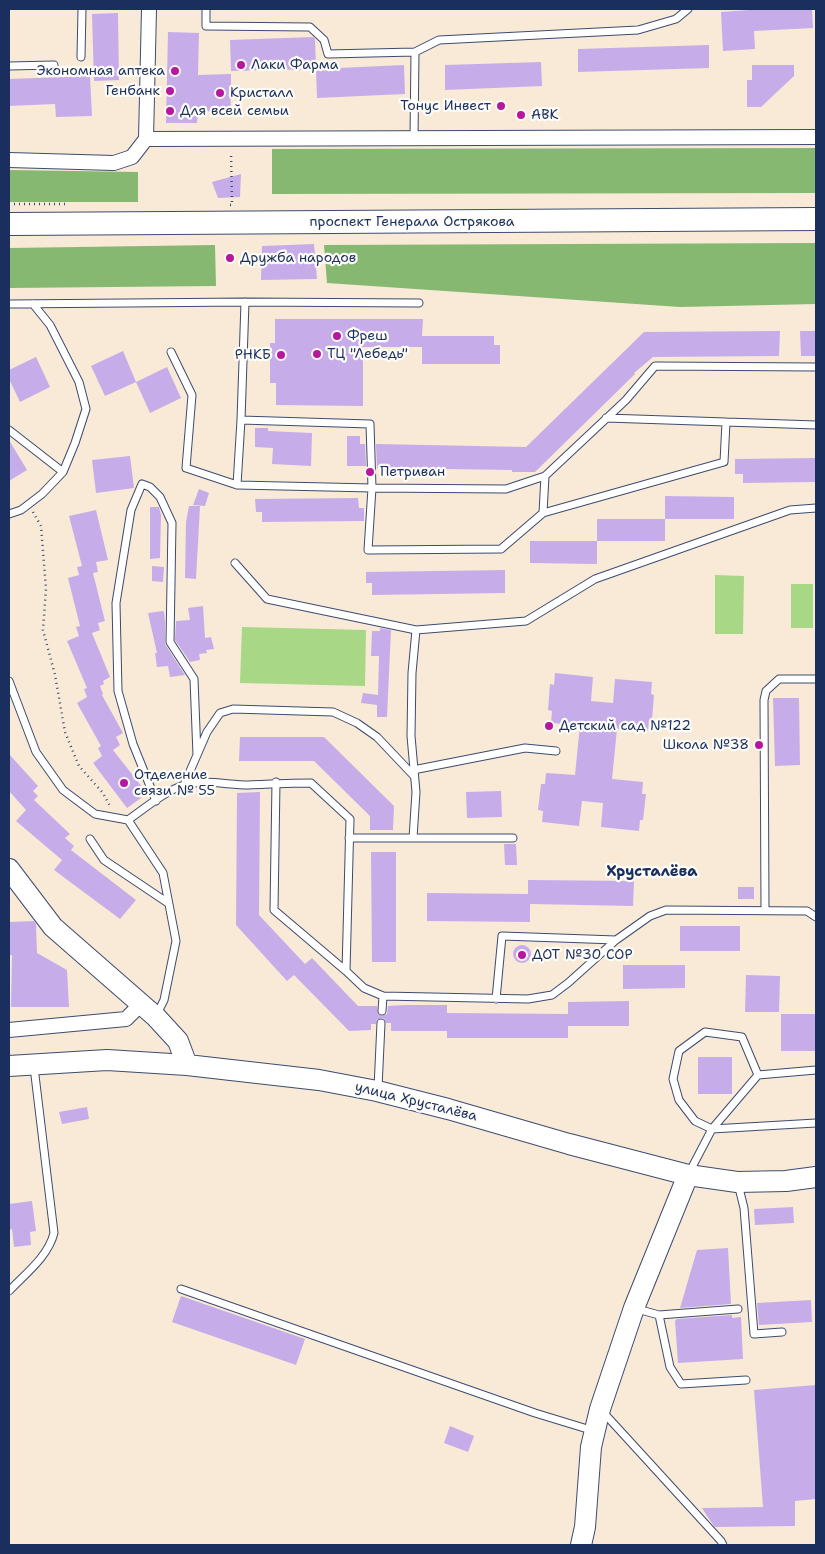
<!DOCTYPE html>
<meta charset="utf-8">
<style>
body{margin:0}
#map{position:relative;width:825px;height:1554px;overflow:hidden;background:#f8ead7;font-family:"Shantell Sans",sans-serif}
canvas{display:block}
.frame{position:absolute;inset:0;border:10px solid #1b2f5e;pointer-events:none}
</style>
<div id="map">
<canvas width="825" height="1554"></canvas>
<div class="frame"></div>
</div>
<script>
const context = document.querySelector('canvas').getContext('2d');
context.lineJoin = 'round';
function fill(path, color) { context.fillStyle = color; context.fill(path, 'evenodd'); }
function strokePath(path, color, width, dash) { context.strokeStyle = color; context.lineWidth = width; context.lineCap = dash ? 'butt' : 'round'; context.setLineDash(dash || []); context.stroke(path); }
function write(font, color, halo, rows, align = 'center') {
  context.font = font + ' "Shantell Sans",sans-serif'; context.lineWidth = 4.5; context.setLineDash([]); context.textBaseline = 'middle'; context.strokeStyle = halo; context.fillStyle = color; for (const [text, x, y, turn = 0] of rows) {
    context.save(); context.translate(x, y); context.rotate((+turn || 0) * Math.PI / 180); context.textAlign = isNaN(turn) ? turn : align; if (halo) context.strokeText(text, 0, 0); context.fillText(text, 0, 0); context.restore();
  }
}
const green = new Path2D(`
 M715,575L744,576L743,634H715Z
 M791,584H813V628H791Z
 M242,627L366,630L365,686L240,683Z`);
const forest = new Path2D(`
 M816,148V193L272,194V149Z
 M9,170L138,172V202H9Z
 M816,243V304L680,307L327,283L324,245Z
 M215,245L216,286L9,288V248Z`);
const building = new Path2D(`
 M763,9H812L813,28L754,31L755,49L723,51L721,12Z
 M118,13L119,80L94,81L92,14Z
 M168,32L199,33L198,75L231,74V86H230L231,110L198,112L197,123H166Z
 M313,37L315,39L316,69L231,71L230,40Z
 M709,45V68L578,72V49Z
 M541,62L542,86L445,90V65Z
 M404,65L405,94L317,98L316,69Z
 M752,65H794V76L761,107H747V80H752Z
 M90,76L92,116L56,117L55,104L9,106V79Z
 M241,174L240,197L218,198L212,182Z
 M314,244L317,279L261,280L262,246Z
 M275,319H423L422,336H494V345H500V364H422V347H363V406L276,405V383H270V343H275Z
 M780,331L779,356L653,357L634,373L635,374L535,472H512V470L377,468L376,444L526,447L644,332Z
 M800,331H816V356H801Z
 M123,351L136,382L105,396L91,366Z
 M36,357L50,387L20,402L9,379V370Z
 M167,367L181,398L150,413L136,382Z
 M255,428H268V431L312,433L311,466L272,464L273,448L255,447Z
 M347,436H360V444H365L366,466H347Z
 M9,440L27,470L9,481Z
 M130,456L134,488L96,493L92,460Z
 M816,458V482L743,483V474H735V459Z
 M199,489L209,493L205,506L193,505Z
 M665,496L734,497V519H665Z
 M358,498L359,508H364V521L262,522V512H256L255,499Z
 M189,506H200L196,579L185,578L186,522Z
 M150,507H159L161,515L160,558L150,559Z
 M96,510L108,560L96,562L98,572L93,573L105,621L98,623L100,630L92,633L110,677L103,681L104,684L100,686L103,694L102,695L123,733L116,737L120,745L113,750L142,787L137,791L141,798L127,808L93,763L102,756L98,748L101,746L77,703L87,697L84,689L87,688L67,641L79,636L76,627L80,626L68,578L79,575L77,567L82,566L69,516Z
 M597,519H665V541H597Z
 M530,541H597V564L530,563Z
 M152,566L164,567L163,582L152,581Z
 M505,570V593L372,595V583H366V572Z
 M203,606L205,638L211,637L214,649L206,650L207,653L199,654L200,660L190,662L175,640L176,621L190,620L188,608Z
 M163,611L164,612L165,622V644L185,675L170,677L168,666L157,667L155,653H157L148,613Z
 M380,628L391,630L387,717H377V705L361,703L363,693L378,695L379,656H371L372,631H380Z
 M555,673L593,677L591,701L613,703L615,679L652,682L651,694L654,695L652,720H649L648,731L617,729L612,779L643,782L642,794H646L643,820H640L639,831L601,827L603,803L582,801L579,826L542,822L543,811L538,810L541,784H545L546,773L575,775L580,725L551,723L552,711L548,710L550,684L554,685Z
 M773,698H799L800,765L775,766Z
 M240,737H324L394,806L393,830H370V816L314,761H239Z
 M9,754L38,786L33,791L38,796L34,800L70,834L65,838L74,846L71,850L136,900L120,919L54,870L62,860L16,821L26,810L9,791Z
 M501,791L502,817L467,818L466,792Z
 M260,792L259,915L305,964L312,958L358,1006H377L378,1014L382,1016L387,1014L388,1006L405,1005H447V1013L568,1014V1002L629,1001V1026H568V1038H447V1031H391V1023H386L384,1019L381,1018L377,1020L376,1024H371V1030L349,1031L294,975L287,981L236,925L237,793Z
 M504,844H516L517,865H505Z
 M371,852H396V962H372Z
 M528,880L634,881L633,906L530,904V922L427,921V893L528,894Z
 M738,887H754V899H738Z
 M34,921L36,924L37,953L67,970L69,1007H11L12,955H9V922Z
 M680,926H740V951H680Z
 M513 954a9 9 0 1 1 18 0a9 9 0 1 1-18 0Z
 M623,965H685V988L623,989Z
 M746,975L780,976L779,1012H745Z
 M781,1014H815V1051H781Z
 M698,1057H732V1094H698Z
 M87,1107L89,1119L62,1124L59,1112Z
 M32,1201L36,1231L30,1232L31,1245L14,1247L12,1229L9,1230V1204Z
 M793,1207L794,1223L755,1225L754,1209Z
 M728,1248L731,1304L680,1308L697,1250Z
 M181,1296L305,1339L296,1365L172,1322Z
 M811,1300L812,1322L759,1325L757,1303Z
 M732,1315V1318L741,1317L743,1359L678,1363L675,1321L677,1319Z
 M816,1385V1499L795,1501V1526L715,1527L709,1519L702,1508L763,1507L754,1390Z
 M450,1426L474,1436L468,1452L444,1443Z`);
const path = new Path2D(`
 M9,204H67
 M230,205H232L231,152
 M33,512L41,526L46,589L43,630L55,675L65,732L79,766L103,793L111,808`);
const service = new Path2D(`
 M206,9V26L310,27L324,40L328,54L415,52L439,40L638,30L676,19L688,9
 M81,57L82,9
 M9,66L54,65
 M414,138L415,52
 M245,302L241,420L370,424L372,488L506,489L545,476L626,400L655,366L816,367
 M9,304L245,302L419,303
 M171,352L192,395L186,468L237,485
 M606,418L816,425
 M241,420L237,485L372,488L368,550L501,549L543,513
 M9,430L63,472
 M545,476L543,513L724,462L726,422
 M9,514L21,510L42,494L63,472L75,443L86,409L79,382L50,325L33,304
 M235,563L267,599L416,630L526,621L595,579L790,510L816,508
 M9,681L36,752L63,790L95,814L128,820L163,873L176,941L164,1000L157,1014
 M413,770L525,748L556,751
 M276,782L274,910L346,971
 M184,785L207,732L220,713L233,709L333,712L357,723L377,737L414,776
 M156,801L133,744L118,691L116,603L131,510L142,484L150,487L160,497L172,523L170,642L194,679L197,755
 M128,820C144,809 165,791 184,785C206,779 227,785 249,785C270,784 290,783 311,783L350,819L346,971L364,988L383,996L382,1011
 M349,838H513
 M413,838L416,792L411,736L412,673L416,630
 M90,839L104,860L168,903
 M765,910L764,700L766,691L779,679H816
 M383,996L528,999L552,995L568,983L616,940L650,916L666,910L807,911L816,917
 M496,999L502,936L616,940
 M758,1075L742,1037L705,1032L679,1051L673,1079L679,1100L695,1121L712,1129L758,1075L816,1070
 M378,1088L381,1023
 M689,1173L712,1129L816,1123
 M738,1184L744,1208L754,1334L782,1332
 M181,1289L535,1413L594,1431
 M9,1291C25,1274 48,1257 54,1233L34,1067
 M637,1309L659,1315L738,1309
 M659,1315L670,1367L681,1384L746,1380
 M603,1412L721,1541L723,1545`);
const minor = new Path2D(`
 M146,139L149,9
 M9,160L114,163L132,157L146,139L816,137
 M9,1030L126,1019L141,1004`);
const secondary = new Path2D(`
 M9,869L53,927L156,1017L178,1041L187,1065
 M9,1066L107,1060L187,1065L319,1080L377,1091L448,1109L569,1144L688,1175L737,1182L786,1181L816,1177
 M581,1545L585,1527L591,1447L600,1409L634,1308L688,1175`);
const primary = new Path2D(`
 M9,224L816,219`);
const markers = [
 [241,65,5,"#b5179e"],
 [175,71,5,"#b5179e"],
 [170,91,5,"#b5179e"],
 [220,93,5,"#b5179e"],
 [501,106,5,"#b5179e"],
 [170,111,5,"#b5179e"],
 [521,115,5,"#b5179e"],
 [230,258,5,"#b5179e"],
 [337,336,5,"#b5179e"],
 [317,354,5,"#b5179e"],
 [281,355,5,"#b5179e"],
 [370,472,5,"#b5179e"],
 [549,726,5,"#b5179e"],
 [759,745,5,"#b5179e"],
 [124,783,5,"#b5179e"],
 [522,955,5,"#b5179e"]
];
const poiNames = [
 ["Лаки Фарма",251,65],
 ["Экономная аптека",165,71,"right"],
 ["Генбанк",160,91,"right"],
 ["Кристалл",230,93],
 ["Тонус Инвест",491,106,"right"],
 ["Для всей семьи",180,111],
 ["АВК",531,115],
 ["Дружба народов",240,258],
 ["Фреш",347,336],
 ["ТЦ \"Лебедь\"",327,354],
 ["РНКБ",271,355,"right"],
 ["Петриван",380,472],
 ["Детский сад №122",559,726],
 ["Школа №38",749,745,"right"],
 ["Отделение",134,775],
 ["связи № 55",134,791],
 ["ДОТ №30 СОР",532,955]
];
const streetNames = [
 ["проспект Генерала Острякова",412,222],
 ["улица Хрусталёва",416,1102,14]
];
const neighbourhoodNames = [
 ["Хрусталёва",652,872]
];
fill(green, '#a8d785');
fill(forest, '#86b872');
fill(building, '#c6ade9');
strokePath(service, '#3c4b70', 9);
strokePath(minor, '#3c4b70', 16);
strokePath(secondary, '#3c4b70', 22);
strokePath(primary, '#3c4b70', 24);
strokePath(path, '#3c4b70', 2.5, [1, 4]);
strokePath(service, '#fff', 7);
strokePath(minor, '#fff', 14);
strokePath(secondary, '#fff', 20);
strokePath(primary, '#fff', 22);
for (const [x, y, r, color] of markers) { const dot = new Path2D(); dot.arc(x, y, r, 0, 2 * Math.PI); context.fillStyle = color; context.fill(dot); strokePath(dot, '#fdfcf7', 2); }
write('14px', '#1b2f5e', '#fdfcf7', poiNames, 'left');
write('14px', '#1b2f5e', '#fdfcf7', streetNames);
write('bold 15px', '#1b2f5e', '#fdfcf7', neighbourhoodNames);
</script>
